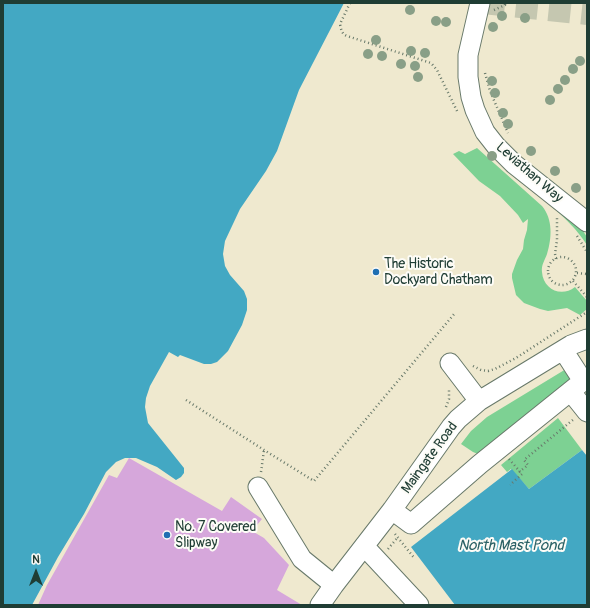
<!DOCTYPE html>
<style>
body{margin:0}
#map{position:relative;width:590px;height:608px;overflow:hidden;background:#efe9cf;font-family:Pangolin,sans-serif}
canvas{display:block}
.frame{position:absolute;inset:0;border:4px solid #1f3d34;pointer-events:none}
.north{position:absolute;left:16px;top:552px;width:40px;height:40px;-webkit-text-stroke:3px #fdfcf7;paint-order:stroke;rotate:0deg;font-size:11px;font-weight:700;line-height:16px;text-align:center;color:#1f3d34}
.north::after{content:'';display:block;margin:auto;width:14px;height:18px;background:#1f3d34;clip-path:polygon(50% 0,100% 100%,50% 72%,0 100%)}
</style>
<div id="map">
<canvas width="590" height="608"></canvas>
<div class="frame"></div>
<div class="north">N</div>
</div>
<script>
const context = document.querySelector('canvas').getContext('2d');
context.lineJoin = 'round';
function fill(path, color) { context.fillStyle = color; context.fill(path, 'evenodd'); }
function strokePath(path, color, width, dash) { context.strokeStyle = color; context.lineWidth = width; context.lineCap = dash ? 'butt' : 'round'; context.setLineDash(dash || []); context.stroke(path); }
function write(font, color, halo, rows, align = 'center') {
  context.font = font + ' Pangolin,sans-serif'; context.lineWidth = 4; context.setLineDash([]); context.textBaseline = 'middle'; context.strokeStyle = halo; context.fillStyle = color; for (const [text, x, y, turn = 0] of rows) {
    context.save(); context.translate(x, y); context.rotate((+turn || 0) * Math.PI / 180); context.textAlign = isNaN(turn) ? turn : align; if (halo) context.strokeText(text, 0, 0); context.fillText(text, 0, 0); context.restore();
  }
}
const green = new Path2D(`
 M477,148L542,206C553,219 552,238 547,254C545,260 541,265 542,272C543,289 561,298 575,287L587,301V309L580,315L567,308L548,311L540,309L524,303L516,295L512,278V274L517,260L523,249L524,240L527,230L528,219L523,223L518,215L500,196L479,181L453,154L459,151L465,154Z
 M512,170L581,228L587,237V245C568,215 536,195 509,173Z
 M566,369L573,379L478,454L473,452L461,444L471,431L487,417Z
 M558,418L582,450L529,489L511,469L507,472L501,465Z`);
const water = new Path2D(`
 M3,3H344L299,90L277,151L266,171L240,209L225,241L223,254L225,266L230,275L244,291L247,299V310L242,325L228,351L217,362L211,364H204L180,355L178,357L169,352L150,386L146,398L145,407L148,423L184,468V473L181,477L176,480L157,467L136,458H125L116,462L106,472L84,514L58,557L32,605H3Z
 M582,450L587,456V605H455L411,547L512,469L529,489Z`);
const building = new Path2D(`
 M129,458L222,511L231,497L262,519L252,531L264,538L289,565L277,590L302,605H38L47,585L109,475L117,478Z`);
const majorTunnel = new Path2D(`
 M483,3L587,14`);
const path = new Path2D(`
 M350,3L340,24C341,30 342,34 347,36L431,63L437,70L458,113
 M494,10L505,5V3
 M485,73L490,91L508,133
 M577,236L587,252
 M548 271a14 14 0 1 1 28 0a14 14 0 1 1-28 0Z
 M556,259L555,254L557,240V217
 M577,273L587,274
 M573,281L587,297
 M473,366L481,370L488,371L495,369L516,358L587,312
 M186,400L264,450L314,481L455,313
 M446,407L449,399V389
 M509,459L522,474L510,485
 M261,472L264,450
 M519,472L528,465L524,460L574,419
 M395,534L415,559
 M388,549L398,537`);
const minor = new Path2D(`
 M480,3L468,55V77L471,97L475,110L485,132L496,146L514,164L587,222
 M563,350L583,381
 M450,363L479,401
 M571,392L587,412
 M258,487L302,559L334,585
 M392,510L411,524L480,464L587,378
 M364,546L419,605
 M320,605L334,585L392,510L451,427L458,419L479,401L571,345L587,339`);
const trees = [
 [410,10],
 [502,16],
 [525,18],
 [436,21],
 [446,22],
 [493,27],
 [376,40],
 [411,51],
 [425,53],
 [368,54],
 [382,56],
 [580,61],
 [401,64],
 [415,66],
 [573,69],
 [418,77],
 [565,80],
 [492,81],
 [558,89],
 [495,93],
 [550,100],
 [503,113],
 [508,124],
 [531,151],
 [492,156],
 [555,171],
 [576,188]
];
const markers = [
 [376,272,4,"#1f6fb2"],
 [167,535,4,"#1f6fb2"]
];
const streetNames = [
 ["Leviathan Way",529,173,41],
 ["Maingate Road",430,458,-54]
];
const poiNames = [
 ["The Historic",384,264],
 ["Dockyard Chatham",384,280],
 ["No. 7 Covered",175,527],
 ["Slipway",175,543]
];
const waterNames = [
 ["North Mast Pond",511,546]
];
fill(green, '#7dd193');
fill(water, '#43a8c3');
fill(building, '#d6a7db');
strokePath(majorTunnel, '#c5c7b0', 22, [22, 11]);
strokePath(minor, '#68796a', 21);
strokePath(path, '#68796a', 2.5, [1, 3]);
strokePath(minor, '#fff', 19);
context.fillStyle = '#899f87';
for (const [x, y] of trees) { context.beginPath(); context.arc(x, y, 5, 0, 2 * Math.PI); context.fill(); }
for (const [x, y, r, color] of markers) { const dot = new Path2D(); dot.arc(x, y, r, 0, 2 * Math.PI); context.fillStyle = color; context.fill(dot); strokePath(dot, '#fdfcf7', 1.5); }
write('14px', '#1f3d34', '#fdfcf7', streetNames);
write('14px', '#1f3d34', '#fdfcf7', poiNames, 'left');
write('italic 15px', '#2c6266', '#fdfcf7', waterNames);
</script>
